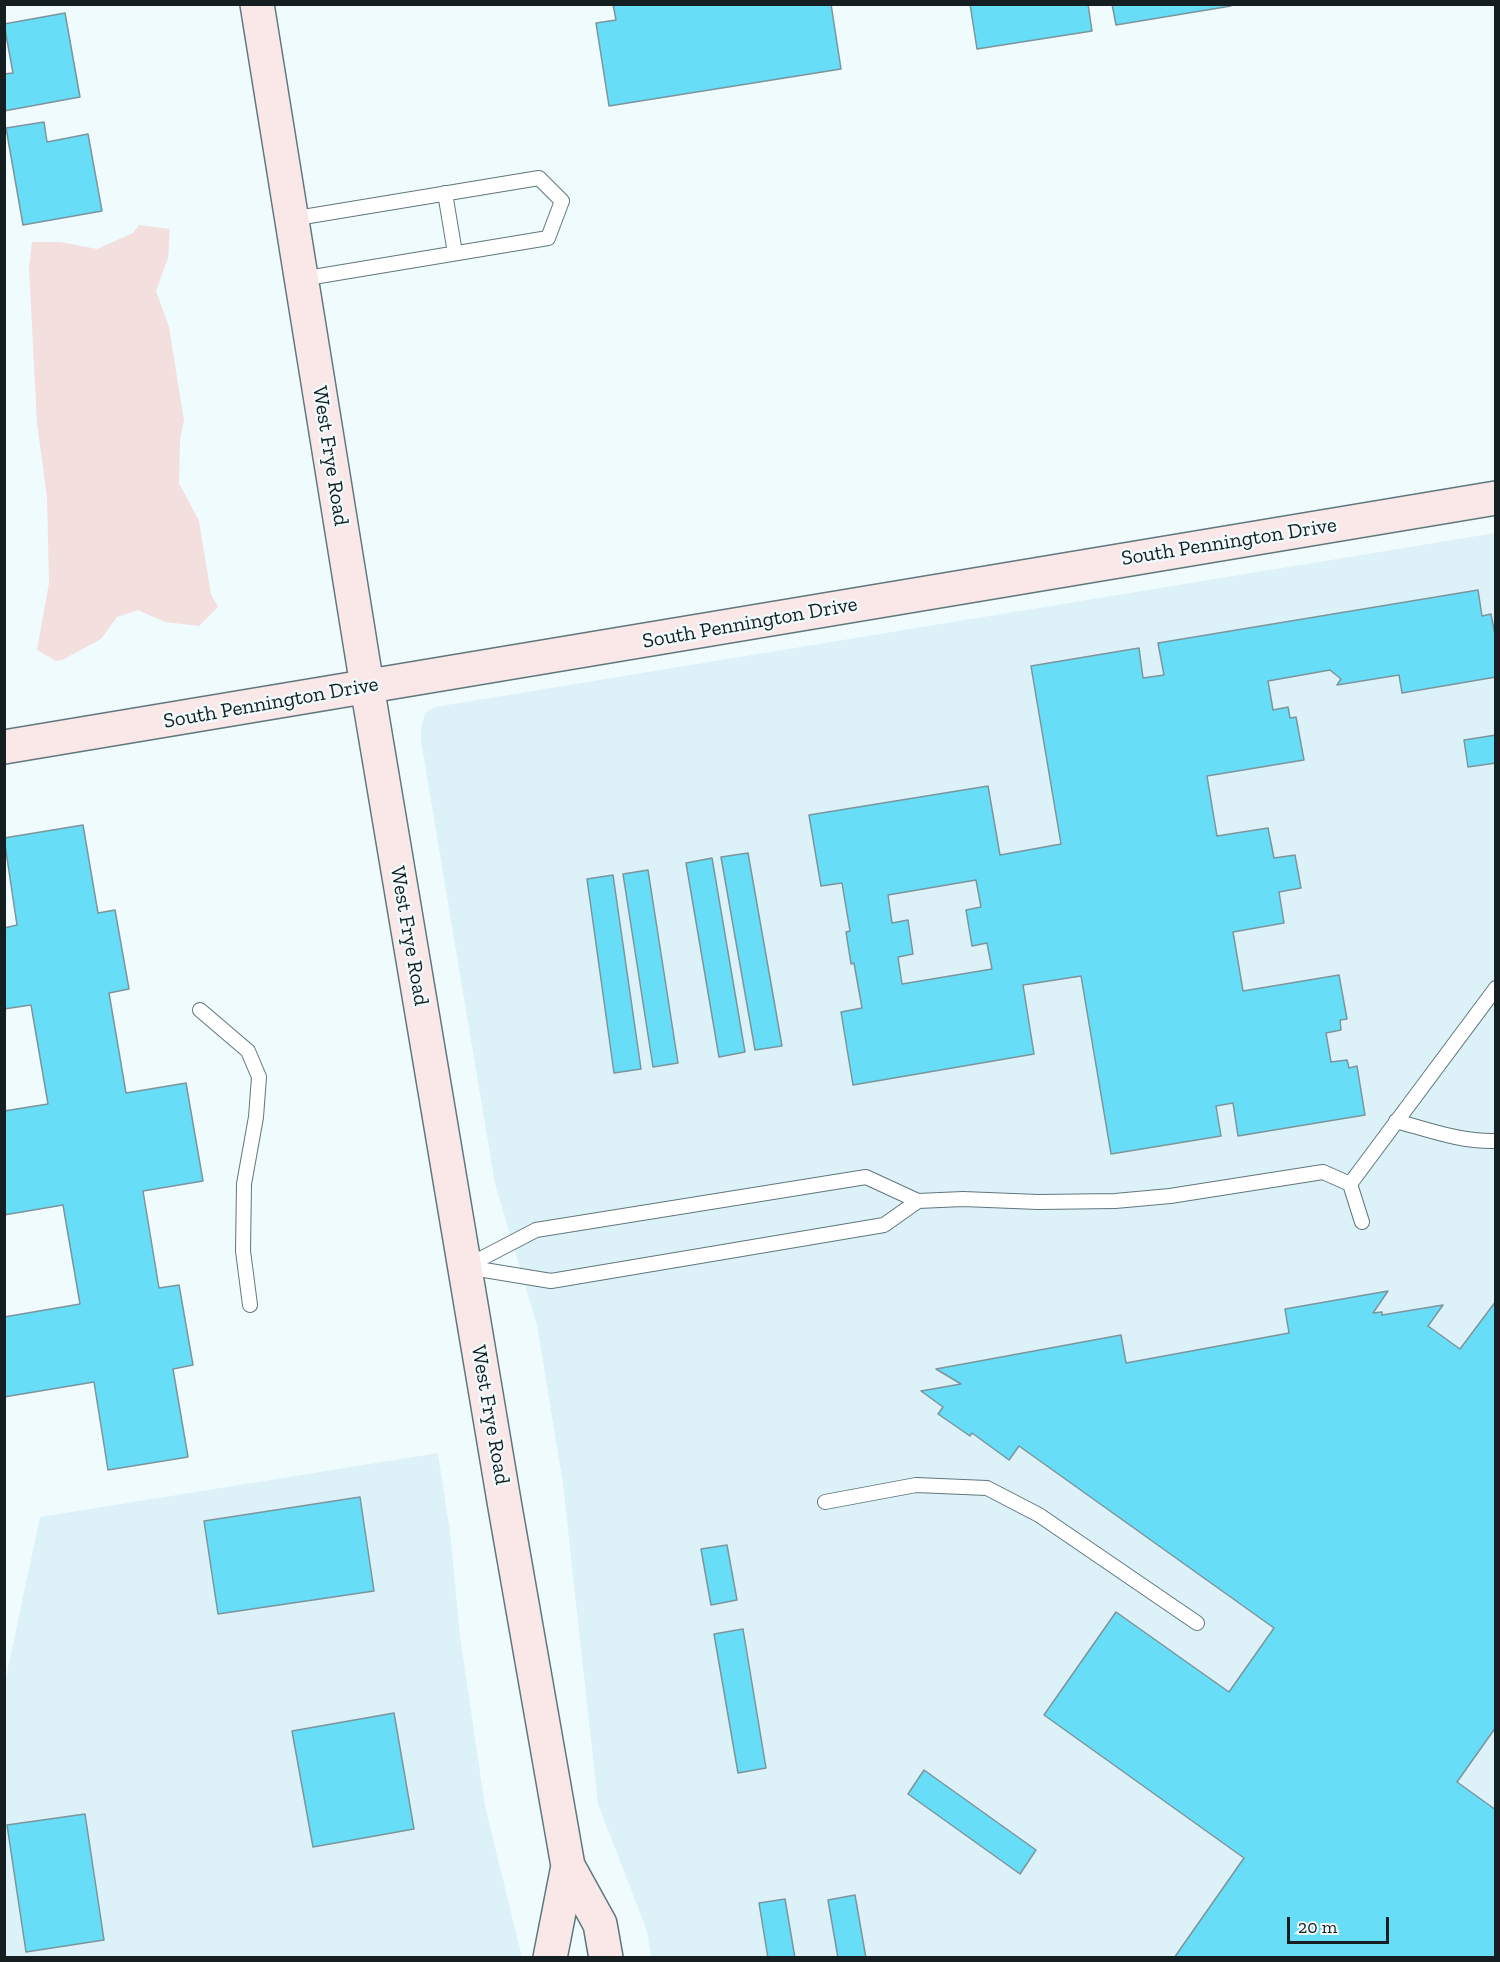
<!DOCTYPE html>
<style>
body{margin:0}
#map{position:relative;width:1500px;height:1962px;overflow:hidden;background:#f0fbfe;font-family:"Zilla Slab",serif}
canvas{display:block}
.frame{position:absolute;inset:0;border:6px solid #151f21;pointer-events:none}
.scale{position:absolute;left:1287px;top:1917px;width:102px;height:27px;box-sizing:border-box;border:3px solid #151f21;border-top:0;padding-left:8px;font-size:18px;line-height:21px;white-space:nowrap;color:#151f21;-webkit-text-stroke:4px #f0fbfe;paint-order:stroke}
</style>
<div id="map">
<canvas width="1500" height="1962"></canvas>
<div class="frame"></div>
<div class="scale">20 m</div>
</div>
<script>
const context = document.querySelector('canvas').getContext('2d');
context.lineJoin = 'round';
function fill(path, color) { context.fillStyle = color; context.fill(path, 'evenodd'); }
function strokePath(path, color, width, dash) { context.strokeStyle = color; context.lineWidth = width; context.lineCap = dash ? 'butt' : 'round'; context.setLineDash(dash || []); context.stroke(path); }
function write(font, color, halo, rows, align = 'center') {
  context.font = font + ' "Zilla Slab",serif'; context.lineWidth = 4.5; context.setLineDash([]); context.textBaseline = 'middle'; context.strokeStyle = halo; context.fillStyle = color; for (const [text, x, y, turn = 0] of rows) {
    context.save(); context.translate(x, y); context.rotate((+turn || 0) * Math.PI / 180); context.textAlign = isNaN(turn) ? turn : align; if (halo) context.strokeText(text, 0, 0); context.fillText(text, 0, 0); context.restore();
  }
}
const built = new Path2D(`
 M1495,533V1957H651L647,1931L598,1804L563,1484L537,1325L495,1184L421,741V729L425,713L435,707Z
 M438,1453L450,1532L460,1636L485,1806L522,1957L5,1958V1682L40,1517Z`);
const green = new Path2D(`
 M139,225L170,229L168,258L156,291L169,327L184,421L180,438L179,483L199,521L211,594L218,607L199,626L165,622L138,610L117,617L101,639L62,660L56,661L37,650L49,583L47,498L37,423L29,268L32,242H60L97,249L133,233Z`);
const building = new Path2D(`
 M613,4H831L841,69L609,106L596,23L616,20Z
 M970,4H1088L1092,31L977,49Z
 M1112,4H1231V6L1116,25Z
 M65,13L80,97L4,111V74L13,73L4,24Z
 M44,122L47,142L88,134L102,211L23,225L6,128Z
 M1478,590L1482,616L1491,614L1496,640V677L1402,693L1399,675L1337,685L1341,679L1330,670L1268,681L1273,710L1288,707L1290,718L1296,717L1304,760L1207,776L1217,836L1268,828L1274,858L1295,855L1301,888L1279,892L1284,923L1233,932L1243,991L1339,975L1347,1019L1340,1020L1341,1030L1326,1033L1331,1062L1347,1060L1349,1068L1357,1066L1365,1115L1238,1136L1233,1103L1216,1106L1221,1136L1111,1154L1081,976L1023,985L1034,1054L853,1085L841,1012L862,1008L854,963L851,964L846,932L850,931L842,883L821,886L809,815L988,786L1000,855L1061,844L1031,666L1139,648L1143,678L1164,675L1158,643ZM976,880L981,907L966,910L972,946L987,943L992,969L902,984L898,957L913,954L908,920L892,923L888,895Z
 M1496,735V763L1468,767L1464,740Z
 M83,825L98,913L115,910L129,989L109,993L126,1093L186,1083L203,1181L143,1191L159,1288L179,1285L193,1365L173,1369L188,1457L108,1470L94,1382L4,1397V1317L80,1304L63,1205L4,1215V1111L48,1104L31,1005L4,1009V928L17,925L4,838Z
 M748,853L782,1046L755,1050L721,857Z
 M712,858L745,1052L719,1057L686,863Z
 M648,870L678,1063L653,1067L623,874Z
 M613,875L641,1069L614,1073L587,879Z
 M1388,1291L1373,1313L1382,1312V1315L1443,1305L1428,1326L1460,1349L1496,1301V1727L1457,1782L1496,1810V1958H1174L1244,1858L1044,1715L1116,1612L1229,1692L1274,1628L1019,1446L1009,1460L972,1433L970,1436L938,1414L943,1407L921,1391L961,1384L936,1369L1121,1335L1126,1363L1289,1333L1285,1309Z
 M360,1497L374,1591L218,1614L204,1521Z
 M727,1545L737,1600L711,1605L701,1549Z
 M743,1629L766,1768L738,1773L714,1634Z
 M394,1713L414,1829L313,1847L292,1731Z
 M924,1770L1036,1850L1020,1874L908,1794Z
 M85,1814L104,1940L26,1952L7,1825Z
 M855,1895L866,1958H838L828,1900Z
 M785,1899L795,1958H768L759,1903Z`);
const lane = new Path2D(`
 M445,193L455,253
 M291,219L539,178L562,201L548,238L301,279
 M200,1010L248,1051L259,1077L256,1117L244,1184L243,1251L250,1305
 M1396,1121C1429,1130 1461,1142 1496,1141
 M1350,1184L1496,988
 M465,1267L536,1230L866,1177L918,1201L963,1199L1038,1202L1115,1201L1170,1196L1323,1172L1350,1184L1362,1222
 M466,1267L551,1281L884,1225L918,1201
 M825,1502L916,1485L987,1488L1039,1515L1197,1623`);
const secondary = new Path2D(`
 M257,4L367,686L505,1507L568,1866L600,1924L606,1958
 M4,747L1496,498
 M550,1958L568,1866`);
const streetNames = [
 ["West Frye Road",330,456,81],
 ["South Pennington Drive",1229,542,-9],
 ["South Pennington Drive",750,623,-10],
 ["South Pennington Drive",271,703,-10],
 ["West Frye Road",409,936,80],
 ["West Frye Road",490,1415,80]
];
fill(built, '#ddf2f8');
fill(green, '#f2dfde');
fill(building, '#67ddf7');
strokePath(building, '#7c959c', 1.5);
strokePath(lane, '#5f777d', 16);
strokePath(secondary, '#5f777d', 36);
strokePath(lane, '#fff', 14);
strokePath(secondary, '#fae8e8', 33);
write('21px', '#151f21', '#f0fbfe', streetNames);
</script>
